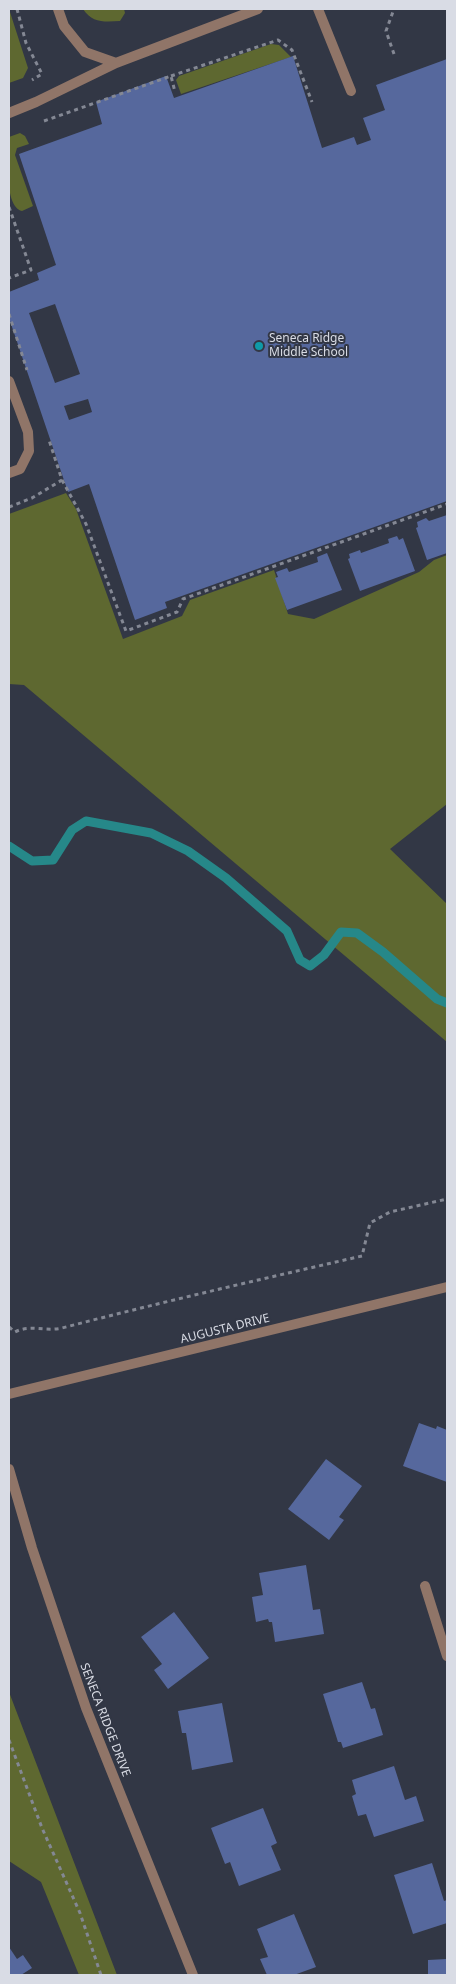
<!DOCTYPE html>
<style>
body{margin:0}
#map{position:relative;width:456px;height:1984px;overflow:hidden;background:#323745;font-family:"Noto Sans",sans-serif}
canvas{display:block}
.frame{position:absolute;inset:0;border:10px solid #d9dce5;pointer-events:none}
</style>
<div id="map">
<canvas width="456" height="1984"></canvas>
<div class="frame"></div>
</div>
<script>
const context = document.querySelector('canvas').getContext('2d');
context.lineJoin = 'round';
function fill(path, color) { context.fillStyle = color; context.fill(path, 'evenodd'); }
function strokePath(path, color, width, dash) { context.strokeStyle = color; context.lineWidth = width; context.lineCap = dash ? 'butt' : 'round'; context.setLineDash(dash || []); context.stroke(path); }
function write(font, color, halo, rows, align = 'center') {
  context.font = font + ' "Noto Sans",sans-serif'; context.lineWidth = 4; context.setLineDash([]); context.textBaseline = 'middle'; context.strokeStyle = halo; context.fillStyle = color; for (const [text, x, y, turn = 0] of rows) {
    context.save(); context.translate(x, y); context.rotate((+turn || 0) * Math.PI / 180); context.textAlign = isNaN(turn) ? turn : align; if (halo) context.strokeText(text, 0, 0); context.fillText(text, 0, 0); context.restore();
  }
}
const green = new Path2D(`
 M9,9L28,68L23,78L9,83Z
 M83,9H124L125,13L120,21C104,22 92,23 83,9Z
 M271,44L279,45L291,57L181,94L176,80L179,76Z
 M20,133L25,136L29,144L17,148L15,155L33,206L22,211C3,206 9,154 9,137Z
 M66,493L76,509L123,639L182,616L190,600L274,570L288,614L314,619L419,572L434,560L447,555V804L390,849L447,904V1042L24,685L9,684V514Z
 M9,1692L117,1975H79L41,1882L9,1861Z`);
const stream = new Path2D(`
 M9,846L32,861L53,860L72,830L86,821L151,833L188,851L226,878L287,931L300,960L310,966L324,955L341,932L357,933L383,952L437,999L447,1003`);
const building = new Path2D(`
 M293,56L322,148L354,137L357,145L371,140L363,118L385,110L376,85L447,59V501L165,602L167,608L135,620L89,484L68,492L9,318V292L39,280L37,273L56,265L19,154L102,124L96,102L166,76L174,98ZM55,304L80,374L55,383L29,313ZM88,399L92,412L69,420L64,406Z
 M447,515V553L427,560L416,528L418,527L417,522L426,518L429,521Z
 M397,536L399,540L403,538L415,571L360,591L348,559L350,558L349,554L360,550L361,553L389,543L388,539Z
 M327,553L342,590L287,610L275,578L278,577L276,572L287,568L289,572L318,562L317,557Z
 M419,1423L436,1429L437,1426L447,1430V1482L403,1466Z
 M326,1459L362,1486L339,1517L344,1520L329,1540L288,1509Z
 M306,1565L313,1610L320,1609L324,1634L275,1642L272,1622H269L268,1619L256,1622L252,1597L263,1595L259,1573Z
 M174,1612L209,1658L168,1689L154,1670L162,1664L141,1637Z
 M362,1682L371,1709L375,1708L383,1735L343,1748L341,1742H338L323,1694Z
 M222,1703L233,1762L192,1770L186,1733H182L178,1711Z
 M394,1766L405,1800L416,1796L424,1821L374,1837L366,1814L358,1816L352,1796L356,1794L352,1780Z
 M263,1808L277,1843L271,1846L281,1870L239,1886L230,1862L225,1864L211,1828Z
 M432,1863L444,1901L447,1900V1923L413,1934L394,1875Z
 M294,1914L316,1967L294,1975H267L260,1959L268,1957L257,1929Z
 M9,1947L17,1959L23,1955L32,1968L21,1975H9Z
 M447,1959V1975H428V1960Z`);
const path = new Path2D(`
 M17,9L26,43L42,74L32,80
 M394,54L386,31L394,9
 M171,76L278,40L292,50L312,102
 M44,121L171,76L175,92
 M9,207L31,270L9,278
 M9,314L27,370
 M62,480L86,524L126,631L177,612L183,599L447,504
 M9,507L32,498L62,480L49,440
 M9,1327L15,1332C30,1324 45,1332 62,1328C162,1302 262,1279 362,1256L370,1223L390,1212L447,1199
 M9,1740L42,1828L80,1913L101,1975`);
const service = new Path2D(`
 M58,9L64,26L85,52L116,63
 M318,9L351,91
 M9,113L36,102L116,63L258,9
 M9,381L28,432L29,451L20,469L9,473`);
const minor = new Path2D(`
 M425,1586L447,1656`);
const tertiary = new Path2D(`
 M9,1394L447,1287
 M9,1469L32,1548L86,1708L193,1975`);
const markers = [
 [259,346,5,"#0f9aa8"]
];
const poiNames = [
 ["Seneca Ridge",269,339],
 ["Middle School",269,353]
];
const streetNames = [
 ["AUGUSTA DRIVE",225,1329,-14],
 ["SENECA RIDGE DRIVE",105,1720,69]
];
fill(green, '#5e6830');
strokePath(stream, '#268889', 9);
fill(building, '#56689d');
strokePath(path, '#848894', 3, [4, 4]);
strokePath(service, '#907568', 10);
strokePath(minor, '#907568', 10);
strokePath(tertiary, '#907568', 10);
for (const [x, y, r, color] of markers) { const dot = new Path2D(); dot.arc(x, y, r, 0, 2 * Math.PI); context.fillStyle = color; context.fill(dot); strokePath(dot, '#323745', 2); }
write('12px', '#d9dce5', '#323745', poiNames, 'left');
write('12px', '#d9dce5', '#323745', streetNames);
</script>
